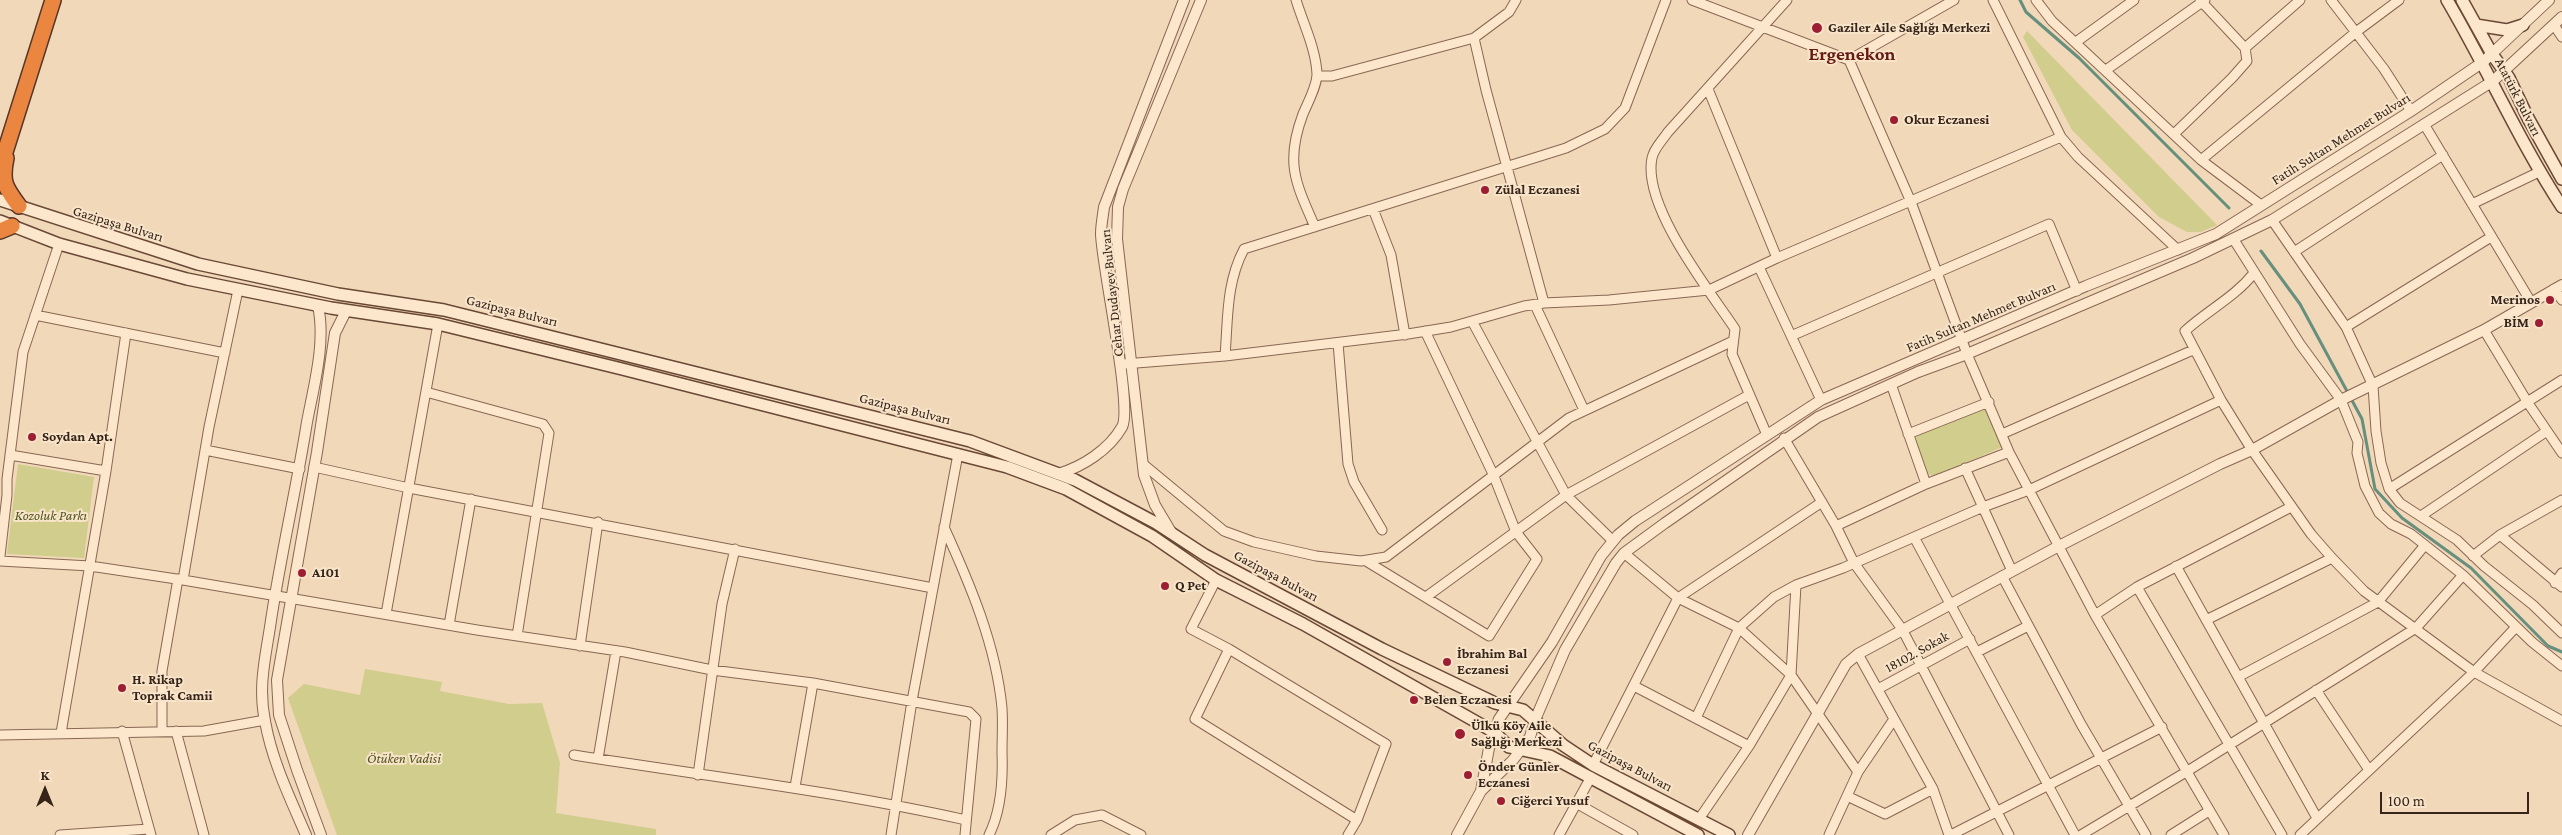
<!DOCTYPE html>
<meta charset="utf-8">
<style>
body{margin:0}
#map{position:relative;width:2562px;height:835px;overflow:hidden;background:#f1d8b9;font-family:"Crimson Pro",serif}
canvas{display:block}
.north{position:absolute;left:20px;top:765px;width:50px;height:50px;-webkit-text-stroke:4px #f8e4c9;paint-order:stroke;rotate:0deg;font-size:14px;font-weight:700;line-height:20px;text-align:center;color:#362319}
.north::after{content:'';display:block;margin:auto;width:18px;height:22px;background:#362319;clip-path:polygon(50% 0,100% 100%,50% 72%,0 100%)}
.scale{position:absolute;left:2380px;top:792px;width:149px;height:22px;box-sizing:border-box;border:2px solid #362319;border-top:0;padding-left:6px;font-size:15px;line-height:18px;white-space:nowrap;color:#362319;-webkit-text-stroke:4px #f8e4c9;paint-order:stroke}
</style>
<div id="map">
<canvas width="2562" height="835"></canvas>
<div class="north">K</div>
<div class="scale">100 m</div>
</div>
<script>
const context = document.querySelector('canvas').getContext('2d');
context.lineJoin = 'round';
function fill(path, color) { context.fillStyle = color; context.fill(path, 'evenodd'); }
function strokePath(path, color, width, dash) { context.strokeStyle = color; context.lineWidth = width; context.lineCap = dash ? 'butt' : 'round'; context.setLineDash(dash || []); context.stroke(path); }
function write(font, color, halo, rows, align = 'center') {
  context.font = font + ' "Crimson Pro",serif'; context.lineWidth = 4; context.setLineDash([]); context.textBaseline = 'middle'; context.strokeStyle = halo; context.fillStyle = color; for (const [text, x, y, turn = 0] of rows) {
    context.save(); context.translate(x, y); context.rotate((+turn || 0) * Math.PI / 180); context.textAlign = isNaN(turn) ? turn : align; if (halo) context.strokeText(text, 0, 0); context.fillText(text, 0, 0); context.restore();
  }
}
const green = new Path2D(`
 M2027,31L2217,225L2201,232H2187L2159,217L2072,130L2023,37Z
 M1989,405L2007,445L1935,476L1927,474L1915,435Z
 M18,464L94,477L84,558L7,554Z
 M365,669L442,682L440,691L509,704L542,703L560,763L556,813L656,829V835H337L288,698L304,684L360,695Z`);
const stream = new Path2D(`
 M2020,0L2026,12L2079,58L2229,208
 M2261,251L2300,304L2362,419L2375,489L2402,518L2471,568L2548,646L2562,652`);
const minor = new Path2D(`
 M1296,0C1303,23 1316,49 1317,74C1317,86 1308,102 1303,114C1285,162 1295,182 1315,227
 M1692,0L1849,60L1911,202L1967,354L2009,452L2095,615L2224,835
 M1993,0L2061,137L2078,157L2178,250
 M2036,0L2052,21L2201,160L2261,205
 M2200,0L2245,48
 M2331,0L2384,69L2411,111
 M2554,25L2562,37
 M1474,38L1486,90L1544,303
 M2076,42L2134,0
 M2245,48L2300,0
 M1849,60L1954,0
 M2106,70L2205,0
 M1317,76H1332L1474,38L1509,12L1516,0
 M1708,89L1777,258
 M2424,124L2531,302
 M2174,134L2232,78L2247,61L2245,48
 M2201,160L2356,32L2399,0
 M2472,204L2539,172
 M1373,209L1391,255L1405,335
 M2272,220L2346,327L2373,386L2376,431L2381,463L2389,489L2400,503L2457,540L2484,566L2533,605L2562,633
 M2234,240L2300,344L2341,400L2358,442L2357,453L2365,486L2379,513L2391,524L2411,534L2463,575L2532,642L2562,666
 M2294,252L2443,155
 M1759,267L1821,400
 M2254,273C2235,297 2208,310 2185,331L2221,400L2252,450L2311,534L2332,558L2364,591L2474,672L2562,721
 M2554,289L2562,300
 M1535,305L1584,410
 M35,315L225,353
 M1472,321L1566,495L1613,541
 M2346,327L2491,237
 M2484,330L2528,403L2562,453
 M1791,336L2049,224L2077,291
 M1338,343L1348,464L1354,482L1382,530
 M1225,356C1228,319 1226,283 1244,249L1566,148L1605,129L1625,108L1666,0
 M1124,364L1225,356L1408,334L1451,327L1524,306L1544,303L1609,300L1709,290L1777,258L2061,137
 M1891,384L1926,484
 M426,392L543,424L549,433L517,636
 M1908,434L1989,402
 M2002,434L2193,350
 M1767,435L1732,354L1735,329C1709,290 1642,206 1652,158C1654,148 1662,141 1668,132L1787,0
 M1784,438L1836,526L1854,563L1902,629L2009,835
 M205,450L300,469
 M10,455L106,471
 M1143,464L1224,531L1254,542L1316,556L1361,561L1386,557L1569,418L1733,341
 M314,467L409,488L933,588
 M1965,468L2012,571
 M2389,489L2562,380
 M2421,516L2547,431
 M1836,526L1926,484L2009,452
 M944,527C970,584 996,645 1002,708C1003,723 1002,738 1002,753C1003,779 1001,811 989,835
 M2500,535L2562,587
 M1914,537L2075,835
 M1624,553L1678,598L1739,628L1791,675L1858,772
 M0,556L7,495V479L23,352L59,244
 M2473,556L2500,535L2562,500
 M0,561L90,566L183,580L477,630L625,652L712,670L813,683L969,712L976,719L965,835
 M1366,561L1489,636L1537,559L1516,532L1493,474L1425,331
 M2176,566L2317,818
 M2002,576L2081,724L2146,835
 M183,580L209,427L238,290
 M1216,580L1191,629L1229,649L1386,744L1357,820L1348,835
 M2555,583L2562,573
 M2137,587L2282,835
 M1426,597L1566,495L1749,395
 M386,614L438,324
 M2095,615L2137,587L2291,507
 M2206,620L2332,558
 M449,625L471,499
 M580,646L598,522
 M1229,649L1195,719L1357,820
 M1977,652L2028,626
 M1858,654L1933,789L1949,835
 M2238,677L2378,602L2425,545
 M1634,686L1749,746
 M1878,689L1970,639
 M2316,690L2369,770
 M1696,718L1739,628L1774,597L1796,585L1843,568L1983,507L2029,490L2221,400
 M122,731L151,835
 M162,731V671L178,579
 M176,731L204,835
 M61,733L106,471L126,333
 M0,735L204,731L265,720
 M574,755C705,776 836,791 966,820
 M598,759L616,651
 M1593,765L1678,598L1822,502
 M698,775L722,604L735,549
 M795,787L813,683
 M1847,796L1885,814L1933,789
 M1576,803L1633,835
 M1699,819L1749,746L1791,675L1796,585
 M60,835L149,829
 M891,835L912,701L958,454
 M1051,835L1075,820L1102,815L1141,835
 M1559,835L1591,777
 M1829,835L1858,772L1894,719
 M1951,835L2162,727
 M2081,835L2186,772L2416,628L2463,575
 M2171,835L2209,811
 M2300,835L2474,672L2516,627`);
const tertiary = new Path2D(`
 M1058,474C1082,467 1109,450 1122,427C1133,408 1102,267 1101,234C1101,225 1103,216 1104,207L1184,0
 M1171,532L1155,505L1144,475L1117,239L1118,207L1123,189L1201,0
 M1481,791L1513,760L1530,737L1535,720L1565,650L1616,563L1624,553L1665,523L1818,417L1918,372L1967,354L2193,258L2272,220L2493,81L2562,17
 M306,835C290,798 272,761 265,721C258,688 265,659 270,627C280,558 296,491 307,422C314,385 326,342 318,306
 M321,835L297,770L279,715L277,680L317,452L335,333L346,311
 M1457,835L1481,791L1489,748L1499,719L1552,642L1601,556L1618,535L1635,521L1821,400L2086,286L2216,234L2411,111L2483,62L2549,0
 M1748,835L1846,664L1858,654L2059,546L2220,464L2252,450L2341,400L2484,330L2562,285`);
const secondary = new Path2D(`
 M2447,0C2487,68 2519,141 2562,207
 M2462,0L2492,54L2509,78L2528,118L2562,179
 M2476,25L2507,30L2523,25
 M0,200L198,264L338,294L444,310L970,441L1075,480L1156,523L1205,555L1382,649L1495,703L1523,710L1563,745L1593,765L1729,835
 M0,221L59,244L187,279L331,308L438,324L622,369L1007,467L1066,489L1152,536L1216,580L1303,624L1480,724L1494,732L1509,747L1550,756L1698,835`);
const motorway = new Path2D(`
 M6,158C1,182 5,187 19,206
 M0,168L53,0
 M0,231L12,226`);
const markers = [
 [1817,28,6,"#9d1e32"],
 [1894,120,5,"#9d1e32"],
 [1485,190,5,"#9d1e32"],
 [2550,300,5,"#9d1e32"],
 [2539,323,5,"#9d1e32"],
 [32,437,5,"#9d1e32"],
 [302,573,5,"#9d1e32"],
 [1165,586,5,"#9d1e32"],
 [1447,662,5,"#9d1e32"],
 [122,688,5,"#9d1e32"],
 [1414,700,5,"#9d1e32"],
 [1460,734,6,"#9d1e32"],
 [1468,775,5,"#9d1e32"],
 [1501,801,5,"#9d1e32"]
];
const poiNames = [
 ["Gaziler Aile Sağlığı Merkezi",1828,28],
 ["Okur Eczanesi",1904,120],
 ["Zülal Eczanesi",1495,190],
 ["Merinos",2540,300,"right"],
 ["BİM",2529,323,"right"],
 ["Soydan Apt.",42,437],
 ["A101",312,573],
 ["Q Pet",1175,586],
 ["İbrahim Bal",1457,654],
 ["Eczanesi",1457,670],
 ["H. Rikap",132,680],
 ["Toprak Camii",132,696],
 ["Belen Eczanesi",1424,700],
 ["Ülkü Köy Aile",1471,726],
 ["Sağlığı Merkezi",1471,742],
 ["Önder Günler",1478,767],
 ["Eczanesi",1478,783],
 ["Ciğerci Yusuf",1511,801]
];
const streetNames = [
 ["Atatürk Bulvarı",2518,97,63],
 ["Fatih Sultan Mehmet Bulvarı",2341,139,-32],
 ["Gazipaşa Bulvarı",118,224,17],
 ["Cehar Dudayev Bulvarı",1112,293,-96],
 ["Gazipaşa Bulvarı",512,311,14],
 ["Fatih Sultan Mehmet Bulvarı",1981,317,-23],
 ["Gazipaşa Bulvarı",905,409,14],
 ["Gazipaşa Bulvarı",1276,576,28],
 ["18102. Sokak",1917,652,-29],
 ["Gazipaşa Bulvarı",1630,766,28]
];
const parkNames = [
 ["Kozoluk Parkı",51,516],
 ["Ötüken Vadisi",404,759]
];
const districtNames = [
 ["Ergenekon",1852,54]
];
fill(green, '#d0cd8d');
strokePath(stream, '#668f7e', 3);
strokePath(minor, '#896753', 11);
strokePath(tertiary, '#896753', 12);
strokePath(secondary, '#6a4836', 14);
strokePath(motorway, '#553628', 18);
strokePath(minor, '#fce7cd', 9);
strokePath(tertiary, '#fce7cd', 10);
strokePath(secondary, '#fce7cd', 11);
strokePath(motorway, '#eb8640', 15);
for (const [x, y, r, color] of markers) { const dot = new Path2D(); dot.arc(x, y, r, 0, 2 * Math.PI); context.fillStyle = color; context.fill(dot); strokePath(dot, '#f8e4c9', 2); }
write('bold 14px', '#362319', '#f8e4c9', poiNames, 'left');
write('14px', '#362319', '#f8e4c9', streetNames);
write('italic 14px', '#4f541e', '#f8e4c9', parkNames);
write('bold 19px', '#661a15', '#f8e4c9', districtNames);
</script>
